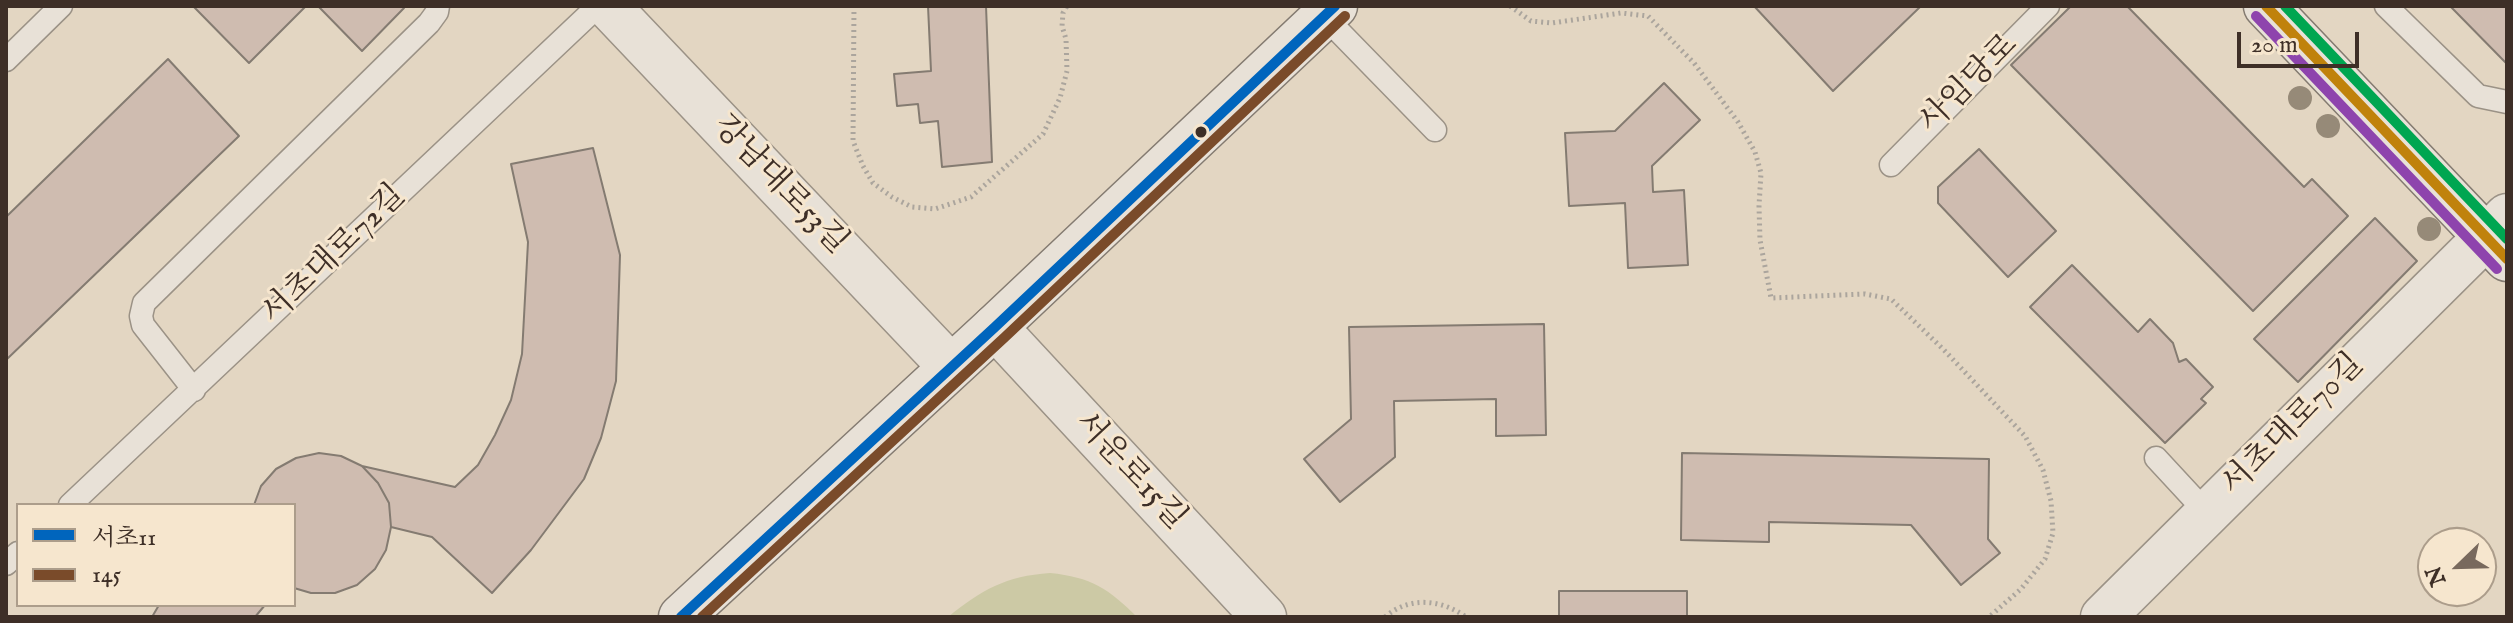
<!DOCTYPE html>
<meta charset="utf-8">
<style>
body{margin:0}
#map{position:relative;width:2513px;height:623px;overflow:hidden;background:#e3d6c2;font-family:"IM FELL English","Noto Serif KR",serif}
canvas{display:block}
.frame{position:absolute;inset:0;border:8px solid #3e2f27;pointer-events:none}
.legend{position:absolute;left:16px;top:503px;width:280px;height:104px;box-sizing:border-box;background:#f6e6ce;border:2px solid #ac9d8b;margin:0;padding:10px 14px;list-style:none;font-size:24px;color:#3e2f27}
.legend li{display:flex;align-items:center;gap:16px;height:40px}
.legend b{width:40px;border:2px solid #ac9d8b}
.north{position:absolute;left:2417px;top:527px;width:80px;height:80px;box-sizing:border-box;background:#f6e6ce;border:2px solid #ac9d8b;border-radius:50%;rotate:247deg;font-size:22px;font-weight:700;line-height:32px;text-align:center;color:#3e2f27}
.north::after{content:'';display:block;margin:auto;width:28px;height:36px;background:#78695d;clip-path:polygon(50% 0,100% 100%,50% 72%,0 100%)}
.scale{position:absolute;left:2237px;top:32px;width:122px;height:36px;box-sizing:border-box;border:4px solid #3e2f27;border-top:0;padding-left:10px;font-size:24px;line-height:28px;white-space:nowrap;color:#3e2f27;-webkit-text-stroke:6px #f6e6ce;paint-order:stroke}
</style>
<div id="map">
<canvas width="2513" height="623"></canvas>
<div class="frame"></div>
<ul class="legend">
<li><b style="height:10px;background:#0065bd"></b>서초11</li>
<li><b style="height:10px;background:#7a4b2a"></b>145</li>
</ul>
<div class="north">N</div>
<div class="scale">20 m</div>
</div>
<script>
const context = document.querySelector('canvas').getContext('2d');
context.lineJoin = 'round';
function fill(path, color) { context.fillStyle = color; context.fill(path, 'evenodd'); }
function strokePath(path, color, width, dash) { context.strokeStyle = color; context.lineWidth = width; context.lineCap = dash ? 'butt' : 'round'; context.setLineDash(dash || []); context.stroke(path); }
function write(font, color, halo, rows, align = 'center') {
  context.font = font + ' "IM FELL English","Noto Serif KR",serif'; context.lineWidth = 6; context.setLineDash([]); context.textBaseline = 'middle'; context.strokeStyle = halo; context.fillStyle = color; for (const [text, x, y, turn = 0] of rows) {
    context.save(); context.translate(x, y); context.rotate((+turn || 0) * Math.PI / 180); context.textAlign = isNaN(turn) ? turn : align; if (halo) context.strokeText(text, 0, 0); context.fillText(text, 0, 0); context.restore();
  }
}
const green = new Path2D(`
 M1050,573C1091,577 1109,589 1137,617H948C981,590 1006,576 1050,573Z`);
const building = new Path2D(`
 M193,6H306L249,63Z
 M318,6H402L404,8L362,51Z
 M928,6H986L992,162L942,167L938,121L920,123L918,104L897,106L894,74L931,71Z
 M1754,6H1921L1833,91Z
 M2071,6H2127L2304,187L2312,179L2348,216L2253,311L2011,65Z
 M2450,6H2507V64Z
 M168,59L239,136L6,360V217Z
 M1664,83L1700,120L1652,166L1653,192L1684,190L1688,265L1628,268L1625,203L1569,206L1565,133L1615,131Z
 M593,148L620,255L616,381L601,438L584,479L531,550L492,593L432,537L391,527L389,503L378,483L362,466L455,487L478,465L495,435L511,400L522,354L528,242L511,164Z
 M1979,149L2056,231L2008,277L1938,203V187Z
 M2375,218L2417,261L2298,382L2254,339Z
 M2072,265L2138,332L2150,319L2173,343L2179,362L2186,359L2213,387L2201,399L2206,403L2165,443L2030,307Z
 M1544,324L1546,435L1496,436V399L1394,401L1395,457L1340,502L1304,459L1351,419L1349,327Z
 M319,453L341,456L362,466L378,483L389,503L391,527L386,550L375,569L357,585L335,593H311L294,588V505H254L261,486L276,469L296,458Z
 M1682,453L1989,459L1988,539L2000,553L1961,585L1911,525L1769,522V542L1681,540Z
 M1559,591H1687V617H1559Z
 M159,605H265L255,617H152Z`);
const path = new Path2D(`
 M854,6L853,141L863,166L873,183L892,197L912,207L935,209L971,197L1043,134L1060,98L1067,71L1066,39L1062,26L1063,13L1067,6
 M1510,6L1531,21L1552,23L1621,13L1648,16L1694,63L1738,122L1755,152L1761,173L1759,206L1760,240L1771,298L1865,294L1891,299L1944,350L2025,436L2043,470L2051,501L2053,533L2045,559L2021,589L1989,617
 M1385,617C1409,596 1441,599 1466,617`);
const lane = new Path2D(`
 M2386,6L2478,96L2507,102
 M1318,10L1435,130
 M6,60L61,6
 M1891,165L2048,6
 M194,390L143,325L141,316L144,303L429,23L437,12L438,6
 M2156,458L2206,512
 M70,505L598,6
 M6,564L18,553`);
const street = new Path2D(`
 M608,6L950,366
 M995,327L1264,617
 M2103,617L2507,216`);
const secondary = new Path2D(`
 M2266,6L2507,259
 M681,617L995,327L1335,6`);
const bus1 = new Path2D(`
 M681,617L995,327L1335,6`);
const bus2 = new Path2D(`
 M702,617L1005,337L1345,16`);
const bus3 = new Path2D(`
 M2266,6L2507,259`);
const bus4 = new Path2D(`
 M2256,16L2497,269`);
const bus5 = new Path2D(`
 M2285,6L2507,239`);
const trees = [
 [2300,98],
 [2328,126],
 [2429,229]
];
const markers = [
 [1201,132,7,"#3e2f27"]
];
const streetNames = [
 ["사임당로",1970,85,-45],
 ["강남대로53길",779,186,46],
 ["서초대로72길",335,256,-44],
 ["서초대로70길",2294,426,-45],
 ["서운로15길",1129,472,47]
];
fill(green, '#ccc9a5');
fill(building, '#cfbcb0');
strokePath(building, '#847b71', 2);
strokePath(lane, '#9b9286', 25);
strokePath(street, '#9b9286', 47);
strokePath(secondary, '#847b71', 47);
strokePath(path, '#aba59d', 5, [2, 4]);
strokePath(lane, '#e8e1d7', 22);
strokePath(street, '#e8e1d7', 44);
strokePath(secondary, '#e8e1d7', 44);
strokePath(bus1, '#0065bd', 10);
strokePath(bus2, '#7a4b2a', 10);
strokePath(bus3, '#c0820c', 10);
strokePath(bus4, '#8e44ad', 10);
strokePath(bus5, '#00a651', 10);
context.fillStyle = '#968a78';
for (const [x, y] of trees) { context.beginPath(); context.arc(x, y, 12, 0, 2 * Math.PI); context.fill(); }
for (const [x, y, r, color] of markers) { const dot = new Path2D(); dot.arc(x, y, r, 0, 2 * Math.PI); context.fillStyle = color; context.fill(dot); strokePath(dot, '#f6e6ce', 3); }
write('32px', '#3e2f27', '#f6e6ce', streetNames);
</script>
